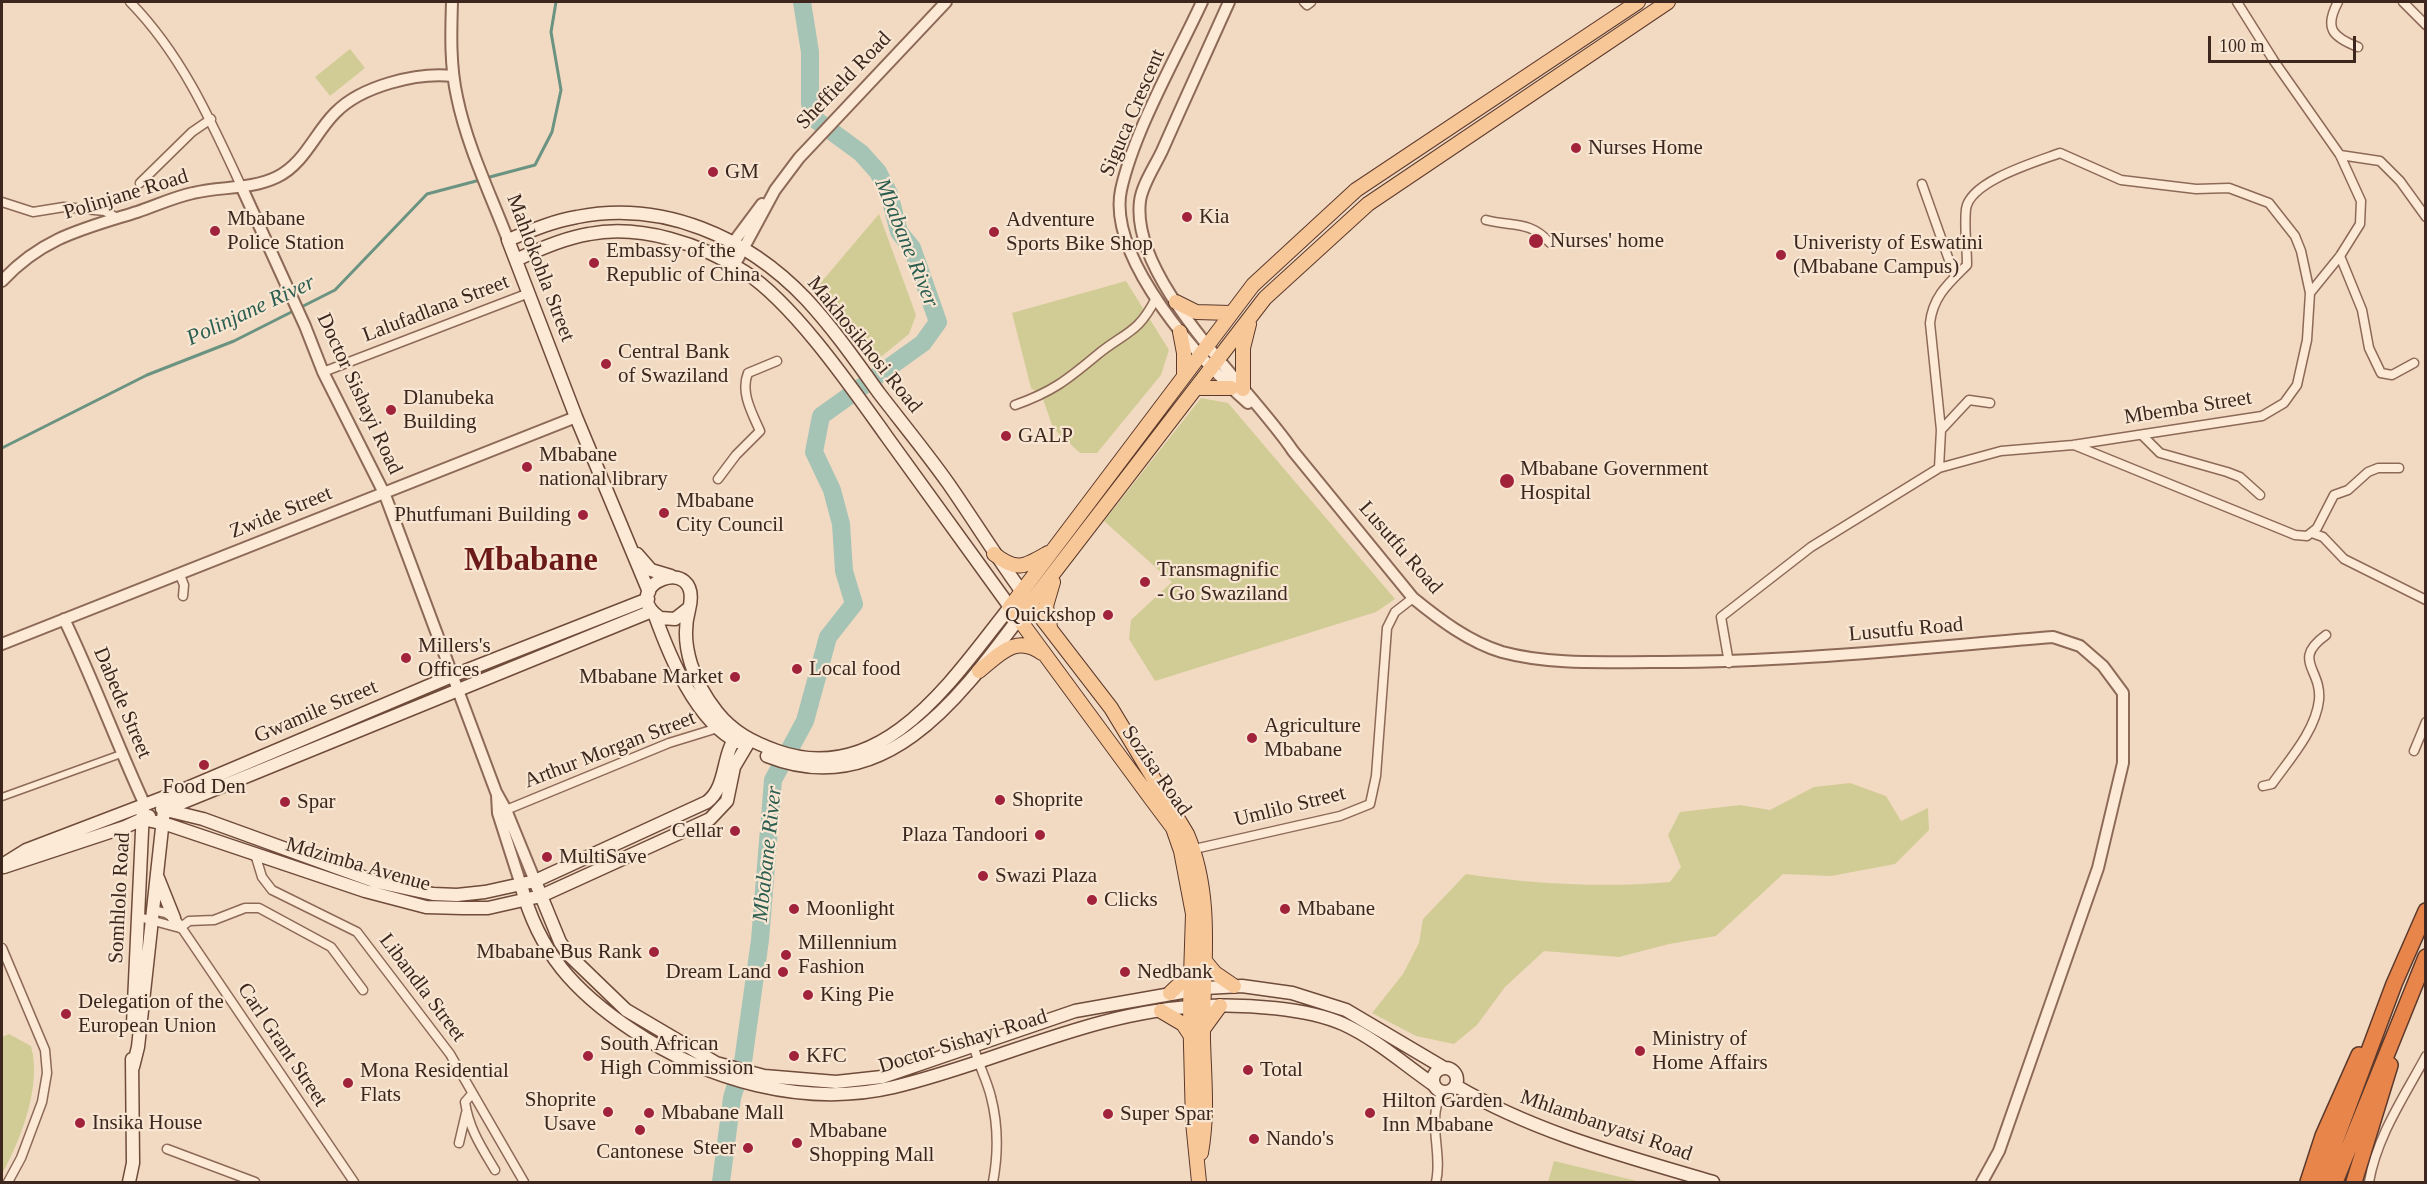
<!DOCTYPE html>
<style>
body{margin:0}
#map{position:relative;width:2427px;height:1184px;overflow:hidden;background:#f2dac2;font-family:"Times New Roman",serif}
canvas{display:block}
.frame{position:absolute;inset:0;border:3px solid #3c261d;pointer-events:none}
.scale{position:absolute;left:2208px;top:36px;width:148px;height:27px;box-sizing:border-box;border:3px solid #3c261d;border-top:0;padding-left:8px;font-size:18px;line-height:21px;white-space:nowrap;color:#3c261d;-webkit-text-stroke:4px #f8e6d2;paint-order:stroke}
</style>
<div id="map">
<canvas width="2427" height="1184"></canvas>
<div class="frame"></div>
<div class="scale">100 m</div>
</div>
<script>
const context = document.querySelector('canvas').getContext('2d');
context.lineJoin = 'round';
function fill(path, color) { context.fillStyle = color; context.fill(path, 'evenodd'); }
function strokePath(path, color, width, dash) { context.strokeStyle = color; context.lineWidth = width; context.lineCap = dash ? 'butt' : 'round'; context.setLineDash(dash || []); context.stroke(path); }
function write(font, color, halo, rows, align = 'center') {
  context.font = font + ' "Times New Roman",serif'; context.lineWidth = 4.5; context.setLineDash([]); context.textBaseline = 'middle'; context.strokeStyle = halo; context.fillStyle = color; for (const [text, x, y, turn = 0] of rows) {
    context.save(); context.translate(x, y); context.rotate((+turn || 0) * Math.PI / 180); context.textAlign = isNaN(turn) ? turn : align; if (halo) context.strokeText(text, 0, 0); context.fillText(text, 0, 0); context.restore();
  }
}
const green = new Path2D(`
 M350,49L365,68L330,96L315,77Z
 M879,214L916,315L909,334L871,365L817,295L818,286Z
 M1126,281L1169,350L1161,375L1097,453H1080L1053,428L1042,396L1031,388L1012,313Z
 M1201,398L1228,403L1395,599L1376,612L1155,681L1129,639L1131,620L1172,582L1104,521Z
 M1850,783L1886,796L1901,821L1928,808L1929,830L1895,864L1831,876L1783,874L1716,936L1669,944L1619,957L1544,951L1505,987L1477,1025L1454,1044L1416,1036L1372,1013L1403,974L1419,943L1423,919L1466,874C1533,884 1602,888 1670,882L1681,867L1668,835L1680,812L1740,805L1770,810L1814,787Z
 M9,1034L31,1046C42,1086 21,1139 2,1174V1037Z
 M1554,1161L1641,1182H1548Z`);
const stream = new Path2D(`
 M486,178L535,165L552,132L561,90L551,32L556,2
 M2,448L147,375L234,341L335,290L427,194L480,180`);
const river = new Path2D(`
 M721,1182L732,1098L743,1062L760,940L773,780L805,721L828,637L854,604L844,571L841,524L832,490L814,452L821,416L923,343L938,322L912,248L899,232L889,194L878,172L861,153L816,120L810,104V52L802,2`);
const pedestrian = new Path2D(`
 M2,797L121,754`);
const minor = new Path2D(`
 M130,2C182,55 211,121 242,188
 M1304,2L1307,5L1311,2
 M2338,2C2324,28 2332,37 2358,47
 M2403,2L2426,25
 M2340,155L2380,161L2400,181L2426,217
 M140,183L192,132L211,119
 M1922,184L1955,277
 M2,202L33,212L64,207L105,211L117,218
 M1486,220C1512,227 1530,220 1550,243
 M2340,256L2362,310L2369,348L2381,373L2392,375L2414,363
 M323,372L529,293
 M1015,405C1052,392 1067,380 1097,355C1125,332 1138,334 1156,298
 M1941,430L1969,400L1990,403
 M2142,435L2160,453L2227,472L2240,477L2260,495
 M2074,445L2295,535L2307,536L2317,528L2334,495L2348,490L2368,472L2378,468H2399
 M1939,468L1941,430L1930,323C1933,296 1949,283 1967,265C1967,247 1964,227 1966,209C1970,181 2036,162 2060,153L2121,180L2196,189L2229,188L2269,203L2295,236L2301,251L2310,293
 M718,479L736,455L760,431C752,413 740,392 748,373L777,361
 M2312,533L2323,537L2344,559L2426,600
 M180,575L184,585L183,596
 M1729,663L1721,617L1811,547L1939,468L2001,451L2073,445L2262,416L2284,403L2297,385L2307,340L2310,293L2340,256L2360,224L2361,201L2340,155L2274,61L2237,2
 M2414,751L2426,722
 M2263,786L2272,784C2289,760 2316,730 2319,700C2322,669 2291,660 2326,635
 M506,810L669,743L721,727
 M1190,850L1340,816L1370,804L1376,776L1387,628L1395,612L1413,598
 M255,854L262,877L272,890L357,932L450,1054L524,1182
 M152,910L166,913L177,921L354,1182
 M139,917L180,928
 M180,928L189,921L214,920L245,908H259L331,947L363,990
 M2,948L45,1050L47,1073L42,1102L21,1158L8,1182
 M974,1047C978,1064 987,1080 991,1097C998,1124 998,1155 993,1182
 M472,1094L465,1102C469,1129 482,1148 495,1170
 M459,1143L466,1113
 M167,1149L255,1182
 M1436,1182C1443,1152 1426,1121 1442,1092
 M2369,1182C2377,1136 2404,1097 2426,1056`);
const tertiary = new Path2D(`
 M452,2C451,33 450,66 457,97C467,146 490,193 508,240
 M1202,2C1176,58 1134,131 1121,190C1107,258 1200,361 1248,403
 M1229,2C1207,51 1184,101 1162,151C1155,166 1142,185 1140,201C1130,281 1251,388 1293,451L1413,598C1440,620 1469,642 1502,652C1550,665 1603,662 1652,662C1786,663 1919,648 2053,637L2080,646L2103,666L2123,693V763L2098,868L1999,1151L1982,1182
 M242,188L305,326L323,372L385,495L496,792L506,810L535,881
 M721,259L762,204
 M734,266L775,190L799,158L946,2
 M2,281C42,238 82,229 137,212C155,206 174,197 193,193C221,186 250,190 277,177C304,164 315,133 335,113C361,86 417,72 453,76
 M64,619C93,679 116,742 144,803
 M2,644L576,417
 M497,795L498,813L521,885`);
const secondary = new Path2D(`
 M516,260C539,249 564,238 589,234C640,224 702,244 745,272C795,305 852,388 887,437C928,493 969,550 1010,607C954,677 883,789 777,751C752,742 733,732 717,712C695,684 679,646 689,610C704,550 614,585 660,618L675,619L689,608
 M637,554L651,570L671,576
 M649,592L576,417L508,240C530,231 553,221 577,217C663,200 747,237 806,299C833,328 856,361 879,393C902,423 926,452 948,483C973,519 996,556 1022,592
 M654,613C669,655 696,722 738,742
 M767,756C883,802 958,700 1019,618
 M162,809L203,819L377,882L433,894L457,895L485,892L535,881L707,802C728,786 721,754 738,734
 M143,819L169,825L365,891L426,907L463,908H488L541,896L710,819L727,801L734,767L750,740
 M2,865L26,850L178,792L452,676L648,599
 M4,867L125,827L149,816
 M158,878L174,918
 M535,881L560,942L569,955L626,1010L716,1063L764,1076L836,1082L882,1077L1075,1011L1205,988L1242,986L1292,993L1346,1010L1444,1068
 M521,885C539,953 575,992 632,1030C706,1080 804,1108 894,1087C999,1062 1095,1010 1205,1006C1245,1004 1307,1008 1343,1024C1376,1039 1405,1065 1434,1085
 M133,1024L143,810
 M133,1067L138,1047L164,810L652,611
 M1433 1080a12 12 0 1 1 24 0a12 12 0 1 1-24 0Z
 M1456,1086C1536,1133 1625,1156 1713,1182
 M129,1182L133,1163L132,1059`);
const primary = new Path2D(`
 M1176,302L1196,312L1231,313
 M1180,332L1184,353V374
 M1196,388H1231
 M1243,389V348L1249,324
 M994,554C1017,572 1024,567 1048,553
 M1027,599L1111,708L1187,834C1215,899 1202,970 1203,1039C1204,1080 1208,1112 1201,1153
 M1019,618L1265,298L1368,204L1668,2
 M1050,627L1046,606L1053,582
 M979,671C1000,654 1016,634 1042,653
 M1205,961L1215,973L1234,986
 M1170,993L1192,972
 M1161,1011L1183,1024L1191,1036
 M1204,1028L1220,1006
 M1199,1182L1193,1122L1190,1007L1193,914L1181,851L1173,828L1152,800L1010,607L1253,285L1356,190L1638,2`);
const motorway = new Path2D(`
 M2308,1182L2323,1136L2359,1055
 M2320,1182L2394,984L2426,911
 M2335,1182L2426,957
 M2354,1182L2390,1065`);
const markers = [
 [1576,148,6,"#a1223b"],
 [713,172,6,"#a1223b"],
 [1187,217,6,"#a1223b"],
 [215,231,6,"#a1223b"],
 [994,232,6,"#a1223b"],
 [1536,241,8,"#a1223b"],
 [1781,255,6,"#a1223b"],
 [594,263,6,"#a1223b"],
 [606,364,6,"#a1223b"],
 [391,410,6,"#a1223b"],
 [1006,436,6,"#a1223b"],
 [527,467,6,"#a1223b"],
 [1507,481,8,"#a1223b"],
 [664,513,6,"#a1223b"],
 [583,515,6,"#a1223b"],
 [1145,582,6,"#a1223b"],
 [1108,615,6,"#a1223b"],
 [406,658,6,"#a1223b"],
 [797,669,6,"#a1223b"],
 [735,677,6,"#a1223b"],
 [1252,738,6,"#a1223b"],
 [204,765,6,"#a1223b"],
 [1000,800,6,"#a1223b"],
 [285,802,6,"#a1223b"],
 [735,831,6,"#a1223b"],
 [1040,835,6,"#a1223b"],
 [547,857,6,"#a1223b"],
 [983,876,6,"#a1223b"],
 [1092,900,6,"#a1223b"],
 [794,909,6,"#a1223b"],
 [1285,909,6,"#a1223b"],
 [654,952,6,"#a1223b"],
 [786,955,6,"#a1223b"],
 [783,972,6,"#a1223b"],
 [1125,972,6,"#a1223b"],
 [808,995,6,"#a1223b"],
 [66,1014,6,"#a1223b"],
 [1640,1051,6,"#a1223b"],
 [588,1056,6,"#a1223b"],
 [794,1056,6,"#a1223b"],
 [1248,1070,6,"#a1223b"],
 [348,1083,6,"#a1223b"],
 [608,1112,6,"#a1223b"],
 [649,1113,6,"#a1223b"],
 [1370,1113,6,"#a1223b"],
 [1108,1114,6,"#a1223b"],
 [80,1123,6,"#a1223b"],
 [640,1130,6,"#a1223b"],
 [1254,1139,6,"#a1223b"],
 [797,1143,6,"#a1223b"],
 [748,1148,6,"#a1223b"]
];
const streetNames = [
 ["Sheffield Road",844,81,-46],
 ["Siguca Crescent",1133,113,-67],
 ["Polinjane Road",126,195,-17],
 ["Mahlokohla Street",540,268,69],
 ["Lalufadlana Street",436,309,-21],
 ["Makhosikhosi Road",864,345,51],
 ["Doctor Sishayi Road",359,394,65],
 ["Mbemba Street",2188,408,-9],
 ["Zwide Street",281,513,-22],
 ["Lusutfu Road",1400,548,49],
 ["Lusutfu Road",1906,630,-5],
 ["Dabede Street",122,703,67],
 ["Gwamile Street",316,712,-23],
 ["Arthur Morgan Street",610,750,-21],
 ["Sozisa Road",1156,771,55],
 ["Umlilo Street",1290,807,-14],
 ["Mdzimba Avenue",358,865,16],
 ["Somhlolo Road",120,898,-87],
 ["Libandla Street",422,988,53],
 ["Doctor Sishayi Road",963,1042,-17],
 ["Carl Grant Street",282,1045,56],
 ["Mhlambanyatsi Road",1606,1126,19]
];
const poiNames = [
 ["Nurses Home",1588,148],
 ["GM",725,172],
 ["Kia",1199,217],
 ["Mbabane",227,219],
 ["Police Station",227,243],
 ["Adventure",1006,220],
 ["Sports Bike Shop",1006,244],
 ["Nurses' home",1550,241],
 ["Univeristy of Eswatini",1793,243],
 ["(Mbabane Campus)",1793,267],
 ["Embassy of the",606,251],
 ["Republic of China",606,275],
 ["Central Bank",618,352],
 ["of Swaziland",618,376],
 ["Dlanubeka",403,398],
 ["Building",403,422],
 ["GALP",1018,436],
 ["Mbabane",539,455],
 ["national library",539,479],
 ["Mbabane Government",1520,469],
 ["Hospital",1520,493],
 ["Mbabane",676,501],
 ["City Council",676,525],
 ["Phutfumani Building",571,515,"right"],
 ["Transmagnific",1157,570],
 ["- Go Swaziland",1157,594],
 ["Quickshop",1096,615,"right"],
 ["Millers's",418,646],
 ["Offices",418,670],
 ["Local food",809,669],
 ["Mbabane Market",723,677,"right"],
 ["Agriculture",1264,726],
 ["Mbabane",1264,750],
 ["Food Den",204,787,"center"],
 ["Shoprite",1012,800],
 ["Spar",297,802],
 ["Cellar",723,831,"right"],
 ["Plaza Tandoori",1028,835,"right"],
 ["MultiSave",559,857],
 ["Swazi Plaza",995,876],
 ["Clicks",1104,900],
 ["Moonlight",806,909],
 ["Mbabane",1297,909],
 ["Millennium",798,943],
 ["Fashion",798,967],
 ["Mbabane Bus Rank",642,952,"right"],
 ["Dream Land",771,972,"right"],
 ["Nedbank",1137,972],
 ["King Pie",820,995],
 ["Delegation of the",78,1002],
 ["European Union",78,1026],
 ["Ministry of",1652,1039],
 ["Home Affairs",1652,1063],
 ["South African",600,1044],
 ["High Commission",600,1068],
 ["KFC",806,1056],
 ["Total",1260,1070],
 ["Mona Residential",360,1071],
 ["Flats",360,1095],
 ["Shoprite",596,1100,"right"],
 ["Usave",596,1124,"right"],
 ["Hilton Garden",1382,1101],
 ["Inn Mbabane",1382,1125],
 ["Mbabane Mall",661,1113],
 ["Super Spar",1120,1114],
 ["Insika House",92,1123],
 ["Mbabane",809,1131],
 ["Shopping Mall",809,1155],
 ["Nando's",1266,1139],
 ["Steer",736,1148,"right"],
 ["Cantonese",640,1152,"center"]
];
const waterNames = [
 ["Mbabane River",906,243,68],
 ["Polinjane River",251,311,-25],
 ["Mbabane River",768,854,-84]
];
const townNames = [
 ["Mbabane",531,561]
];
fill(green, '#d1cc95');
strokePath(stream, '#6a9381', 3);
strokePath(river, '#a5c4b5', 18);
strokePath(pedestrian, '#8d6a57', 9);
strokePath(minor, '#8d6a57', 11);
strokePath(tertiary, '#8d6a57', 14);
strokePath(secondary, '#6f4b3a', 15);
strokePath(primary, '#5b392c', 16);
strokePath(motorway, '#5b392c', 18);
strokePath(pedestrian, '#fce9d6', 6);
strokePath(minor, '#fce9d6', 8);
strokePath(tertiary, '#fce9d6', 10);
strokePath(secondary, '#fce9d6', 12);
strokePath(primary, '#f8c797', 14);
strokePath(motorway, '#e8854b', 15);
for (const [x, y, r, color] of markers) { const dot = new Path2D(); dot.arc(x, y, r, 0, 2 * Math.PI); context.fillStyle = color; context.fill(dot); strokePath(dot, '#f8e6d2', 2); }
write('21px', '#3c261d', '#f8e6d2', streetNames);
write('21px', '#3c261d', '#f8e6d2', poiNames, 'left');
write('italic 22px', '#2b5d50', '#f8e6d2', waterNames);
write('bold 33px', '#6c1a18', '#f8e6d2', townNames);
</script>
